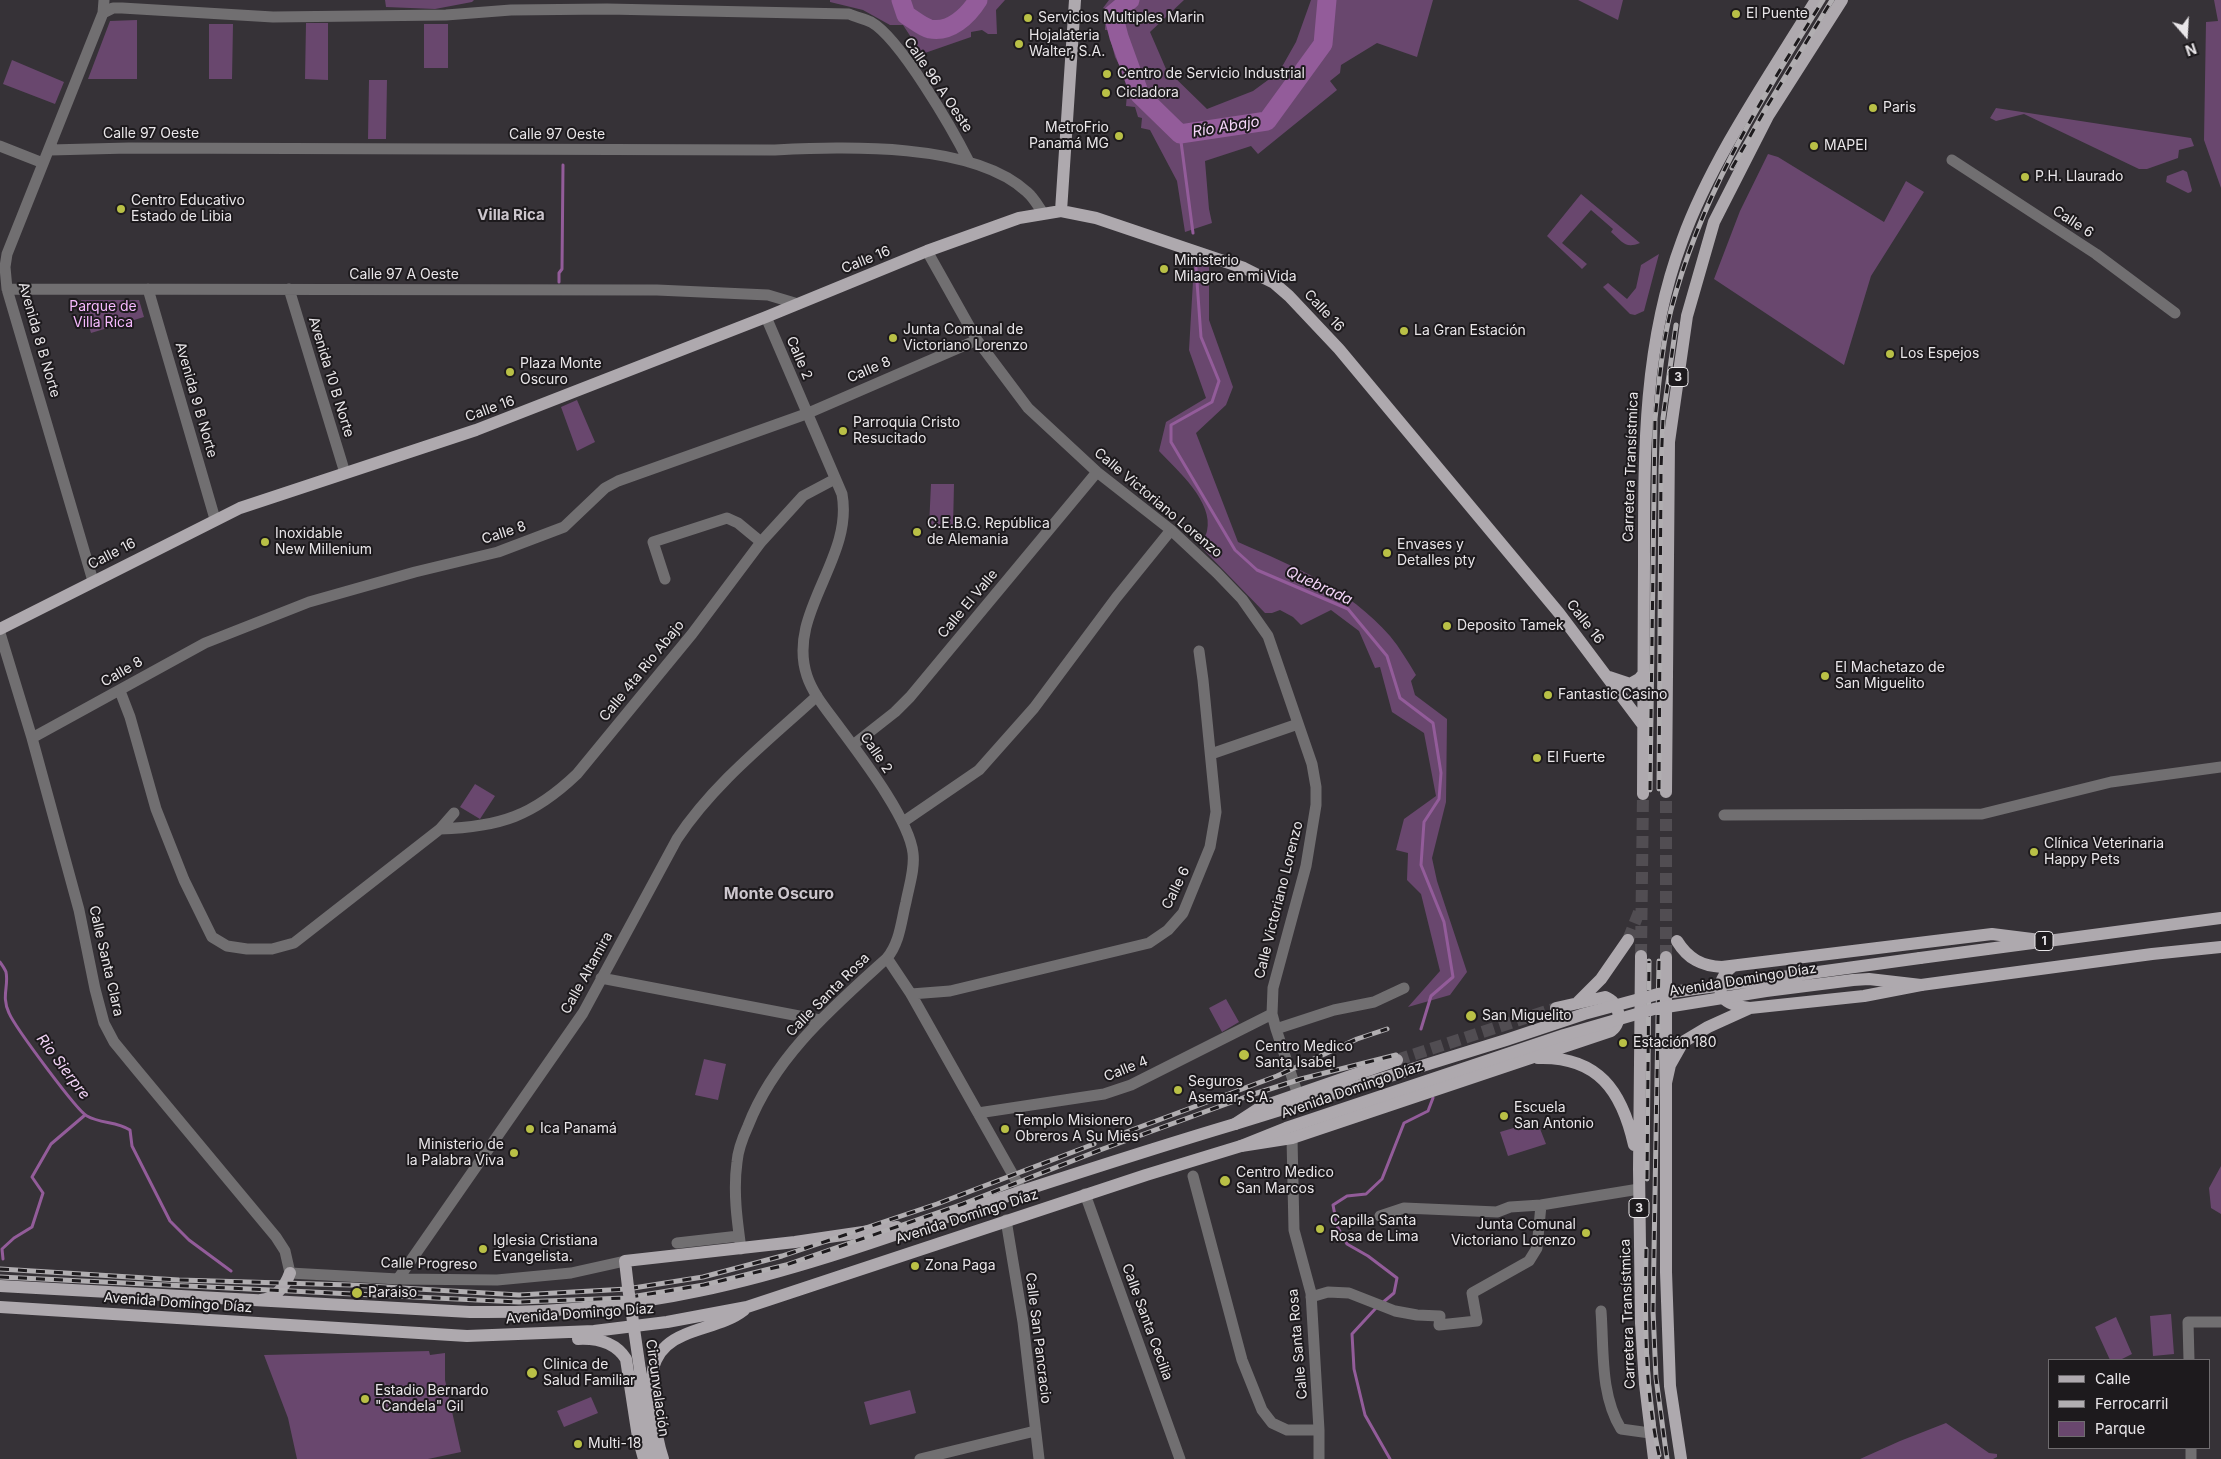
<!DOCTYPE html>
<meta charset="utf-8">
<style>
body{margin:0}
#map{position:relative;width:2221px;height:1459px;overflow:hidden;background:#363237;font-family:Inter,sans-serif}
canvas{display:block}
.legend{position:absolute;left:2048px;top:1359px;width:162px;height:90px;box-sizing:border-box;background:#1d1a1d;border:1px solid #6f6c6f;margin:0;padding:6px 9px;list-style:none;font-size:15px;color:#e9e6e9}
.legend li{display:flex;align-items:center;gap:10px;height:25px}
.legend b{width:25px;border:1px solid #6f6c6f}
.north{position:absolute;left:2161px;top:10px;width:50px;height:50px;-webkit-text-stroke:4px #1d1a1d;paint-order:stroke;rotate:161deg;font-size:14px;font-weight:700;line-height:20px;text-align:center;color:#e9e6e9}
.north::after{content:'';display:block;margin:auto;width:18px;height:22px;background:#e9e6e9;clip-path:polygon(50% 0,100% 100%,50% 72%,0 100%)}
</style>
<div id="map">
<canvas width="2221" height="1459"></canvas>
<ul class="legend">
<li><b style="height:6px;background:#aea9ae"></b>Calle</li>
<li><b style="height:6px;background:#b1aeb1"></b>Ferrocarril</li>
<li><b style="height:14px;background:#69476e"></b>Parque</li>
</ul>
<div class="north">N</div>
</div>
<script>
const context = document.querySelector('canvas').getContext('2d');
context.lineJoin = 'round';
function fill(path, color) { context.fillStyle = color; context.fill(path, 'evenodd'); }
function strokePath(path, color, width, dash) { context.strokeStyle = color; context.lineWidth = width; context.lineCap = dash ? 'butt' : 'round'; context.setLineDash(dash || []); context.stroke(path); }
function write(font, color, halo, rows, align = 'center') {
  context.font = font + ' Inter,sans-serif'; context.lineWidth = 4; context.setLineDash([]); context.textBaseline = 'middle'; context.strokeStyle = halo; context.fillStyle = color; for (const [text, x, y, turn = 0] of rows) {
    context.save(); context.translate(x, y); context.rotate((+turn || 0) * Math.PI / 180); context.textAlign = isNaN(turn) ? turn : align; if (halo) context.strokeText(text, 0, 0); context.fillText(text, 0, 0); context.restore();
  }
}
const green = new Path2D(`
 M385,0H474L472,2L435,9L386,7Z
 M830,0H1005L996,10L997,34H988L982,30L971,32V37L922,54L903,25H890L863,10L830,2Z
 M1109,0H1184L1150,32L1166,69L1207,109L1253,91L1279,72L1296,42L1311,0H1433L1417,57L1377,43L1341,65L1340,73L1330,81L1337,90L1258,154L1251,146L1205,161L1209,209L1212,223L1185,232L1177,181L1150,130L1141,128L1142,118L1138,117L1135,107L1126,106L1128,82L1115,57L1108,30H1105L1106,9L1103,8Z
 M1578,0H1623L1618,20Z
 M2214,0H2221V188L2204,140L2206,22L2218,21Z
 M137,20V79H88L110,21Z
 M306,23H328V80L305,79Z
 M209,24H233L232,79H209Z
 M424,24H448V68H424Z
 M12,60L64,82L55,104L3,84Z
 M369,80H387L386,139H368Z
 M1996,108L2191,138L2194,146L2179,150L2178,158L2147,169H2139L2024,114L1996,121L1990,118Z
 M1768,154L1778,157L1884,222L1906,181L1924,192L1871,276L1844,365L1714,279L1740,211Z
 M2183,170L2187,172L2192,190L2191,192L2188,193L2166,182L2167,176Z
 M1581,194L1640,243C1625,249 1623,242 1611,232L1613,229L1591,210L1562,243L1587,264L1582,269L1547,236Z
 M1659,254L1644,311L1635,315L1630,314L1603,287L1608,283L1627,299L1636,288L1641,265Z
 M1194,264L1209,267V320L1233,387L1226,405L1196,433L1238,542C1295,567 1348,588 1390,636C1400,648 1408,662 1416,675L1411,681L1415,695L1447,719L1446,802L1432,858L1437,881L1467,972L1450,995L1408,1007L1440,971L1421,894L1407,880L1408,853L1396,850L1404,819L1436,796L1424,733L1392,712L1380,667L1375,668L1359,631L1331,610L1301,625L1293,617L1280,610L1272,613H1265L1199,545C1202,541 1206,536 1207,531C1214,502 1177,470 1159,451L1166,422L1206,398L1189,350Z
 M81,300H139L144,317L91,333Z
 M577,400L595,442L577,451L561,407Z
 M931,484H954L953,528L929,527Z
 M475,784L495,796L480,819L460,807Z
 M1226,999L1239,1022L1222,1032L1209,1008Z
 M704,1059L726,1064L718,1100L695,1095Z
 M1537,1121L1546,1144L1508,1156L1500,1132Z
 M2221,1166V1214L2211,1208L2209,1188Z
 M2171,1314L2174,1354L2153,1356L2150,1316Z
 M2116,1317L2132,1354L2120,1360H2110L2095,1327Z
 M429,1351L430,1355L445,1353V1380L461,1452L428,1459H297L288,1418L264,1355Z
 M910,1390L916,1413L870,1425L864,1402Z
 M591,1397L598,1413L564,1427L557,1411Z
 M1946,1423L1989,1453L1997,1454V1457L1993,1459H1860L1900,1441Z`);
const stream = new Path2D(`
 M1180,134L1193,233
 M1196,268L1201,337L1219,381L1212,402L1171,425V442L1235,550L1257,570L1348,609L1387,656L1400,698L1433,723L1441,773L1439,799L1424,822L1421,865L1444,922L1453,977L1431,996L1421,1029
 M559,282V273L562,269L563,165
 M0,962C2,965 5,969 6,972C9,986 1,996 9,1013C15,1027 77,1111 87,1116C101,1124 117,1121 130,1130L132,1146L170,1221L189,1240L231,1271
 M3,1259L2,1249L14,1238L32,1227L43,1193L32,1177L51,1144L85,1115
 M1381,1304L1394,1293L1397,1278L1368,1256L1347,1244L1337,1226L1333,1205L1347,1196L1366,1194L1382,1179L1404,1123L1428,1111L1433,1098
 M1376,1308L1352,1334L1354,1369L1365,1415L1390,1459`);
const river = new Path2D(`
 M901,0L906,15C913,19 922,27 930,29C950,33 968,16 978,0
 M1130,0L1113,14L1119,37L1140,95L1180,134L1267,121L1323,44L1327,0`);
const majorTunnel = new Path2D(`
 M1628,940L1639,912
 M1641,956L1643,794
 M1666,957V792
 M1397,1060L1556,1008`);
const minor = new Path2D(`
 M103,13L113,8H122L273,17L446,15L511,10L607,9L849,14C856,17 865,19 871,22C900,38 953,130 969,162
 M0,146L43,163
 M50,150L129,148L773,150C843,147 972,141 1027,192C1034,198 1038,206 1043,213
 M1952,160L2096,254L2175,313
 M927,251L977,340L1028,408L1097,472L1171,530L1217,573L1242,599L1268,636L1312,764L1316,787V805L1306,866L1273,988L1272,1014L1276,1029L1298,1095
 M7,289L657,290L768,295L798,304
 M148,289L215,519
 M289,289L345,473
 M766,317L842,494C854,559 786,613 807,676C813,694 826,709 837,724C859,754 909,818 913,853C915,869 909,886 906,902C901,922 900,942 887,958L911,994L1022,1191
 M665,579L653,542L727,518L738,523L761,542
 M93,581L7,289L5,267L7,254L103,13L104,0
 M0,633L32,738L79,910L95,989L104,1023L114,1042L137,1070L276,1237L285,1251L290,1273L398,1279L497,1280L571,1273L625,1261
 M120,691L130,717L156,809L184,880L212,937L227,946L247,949H272L294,943L440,829L454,813
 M32,738L205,643L309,602L415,572L498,552L564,527L605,488L618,481L806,414L977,340
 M853,745L895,712L910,697L1097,472
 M1211,754L1298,724
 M1724,815L1982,814L2111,782L2221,767
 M903,822L979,770L1034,708L1116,598L1171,530
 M440,829C500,827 533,816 577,774L692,634L761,542L803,496L835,479
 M601,978L820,1020
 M911,994L950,991L1149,943L1168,930L1183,913L1210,847L1216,812L1203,680L1199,651
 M1276,1029L1334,1010L1374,1002L1404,988
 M978,1113L1104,1094L1131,1085L1272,1014
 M1292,1138L1294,1230L1311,1293L1319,1430V1459
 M1193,1176L1242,1360L1262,1410L1272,1423L1287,1430H1319
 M1085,1194L1180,1459
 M1380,1216L1404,1208L1497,1212L1510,1207L1541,1205L1639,1189
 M1006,1220L1023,1322L1039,1459
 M677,1243L739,1236
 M741,1249C737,1220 733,1191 737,1162C738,1149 743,1137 748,1126C775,1056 833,1007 887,958
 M398,1279L583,1013L677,839C714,783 768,741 817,696
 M1311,1297L1328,1292L1349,1293L1395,1311L1417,1315L1440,1316L1439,1325L1477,1321L1472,1293L1529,1261L1537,1248L1541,1205
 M1601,1311C1604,1351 1600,1394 1621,1429L1650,1433
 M2189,1360L2188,1322H2221
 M2191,1448V1459
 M920,1459L1035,1431`);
const major = new Path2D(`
 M1061,211L1075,0
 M0,629L240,508L476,430L766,317L927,251L1019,218L1061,211L1096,218L1244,268L1274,283L1289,296L1339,349L1559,613L1643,725
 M1609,677L1630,684L1639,679L1644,673
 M1666,792L1669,442L1687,316L1714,222L1768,116L1842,0
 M1643,794C1643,717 1644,641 1644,564C1644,454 1643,345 1682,241C1712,158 1770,75 1816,0
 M1677,941C1688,959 1702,966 1722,967L1992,934L2048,941
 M1641,956L1639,1169L1641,1323L1645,1384L1654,1459
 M1666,957V1272L1670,1386L1681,1459
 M1920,958L2221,918
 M1733,966C1721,975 1713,994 1730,1003C1736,1006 1744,1007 1750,1008
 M1578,1002L1601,979L1628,940
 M1538,1058C1598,1056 1622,1091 1634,1145
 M1666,1083L1670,1065L1683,1042L1708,1027L1750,1008L1864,996L1921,985L2152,954L2221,947
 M0,1286L470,1312C547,1313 624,1307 699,1291C809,1268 916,1227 1022,1191C1093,1168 1164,1145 1235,1124L1261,1107L1397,1060
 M628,1287L625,1261L795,1242L897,1227
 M261,1300C275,1298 285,1287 290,1273
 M0,1307L467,1336L594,1331L667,1322L747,1307L1146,1175L1241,1146L1292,1138L1611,1031C1624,1021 1619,1002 1605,997L1556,1008
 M578,1339C597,1338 615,1342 626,1359L638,1437L644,1459
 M640,1370L647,1435L654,1459
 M663,1459C656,1438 646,1380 656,1360C661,1349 672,1340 684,1335C704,1326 726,1324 744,1310`);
const rail = new Path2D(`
 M1732,168L1766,108L1832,0
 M1659,789L1661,469L1663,418L1676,325
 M1650,790L1655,419C1659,383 1662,345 1671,310C1702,192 1760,102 1823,0
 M1659,961L1653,1311L1656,1378L1667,1459
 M1113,1137L1277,1076L1357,1039L1387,1029
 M1647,1179L1649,961
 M1646,1249C1645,1318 1644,1388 1659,1455
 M0,1269L179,1280L351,1285L519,1295L627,1289L703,1277L782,1256L937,1204L1094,1144
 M0,1277L519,1302L625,1298L704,1285L786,1265L963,1204L1100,1150L1251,1095L1301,1079L1396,1055`);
const majorBridge = new Path2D(`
 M1235,1124L1506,1040L1584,1014L1658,994L1920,958
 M1241,1146L1286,1128L1564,1035L1654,1009L1766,991L1853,980L1869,979L1921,985
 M628,1287L640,1370`);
const markers = [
 [1736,14,5,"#b9c046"],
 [1028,18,5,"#b9c046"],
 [1019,44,5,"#b9c046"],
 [1107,74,5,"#b9c046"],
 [1106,93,5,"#b9c046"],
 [1873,108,5,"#b9c046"],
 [1119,136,5,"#b9c046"],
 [1814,146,5,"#b9c046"],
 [2025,177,5,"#b9c046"],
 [121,209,5,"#b9c046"],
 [1164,269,5,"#b9c046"],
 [1404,331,5,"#b9c046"],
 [893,338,5,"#b9c046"],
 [1890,354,5,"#b9c046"],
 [510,372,5,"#b9c046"],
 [843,431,5,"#b9c046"],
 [917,532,5,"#b9c046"],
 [265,542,5,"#b9c046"],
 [1387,553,5,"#b9c046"],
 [1447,626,5,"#b9c046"],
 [1825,676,5,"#b9c046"],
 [1548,695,5,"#b9c046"],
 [1537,758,5,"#b9c046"],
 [2034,852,5,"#b9c046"],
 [1471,1016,6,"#b9c046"],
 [1623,1043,5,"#b9c046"],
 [1244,1055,6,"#b9c046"],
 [1178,1090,5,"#b9c046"],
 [1504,1116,5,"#b9c046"],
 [530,1129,5,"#b9c046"],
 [1005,1129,5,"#b9c046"],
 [514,1153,5,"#b9c046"],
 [1225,1181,6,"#b9c046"],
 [1320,1229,5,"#b9c046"],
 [1586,1233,5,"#b9c046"],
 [483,1249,5,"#b9c046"],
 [915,1266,5,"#b9c046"],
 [357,1293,6,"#b9c046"],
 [532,1373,6,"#b9c046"],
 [365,1399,5,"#b9c046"],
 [578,1444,5,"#b9c046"]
];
const shields = [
 [1678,377,20],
 [2044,941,18],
 [1639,1208,20]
];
const shieldNames = [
 ["3",1678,377],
 ["1",2044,941],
 ["3",1639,1208]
];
const poiNames = [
 ["El Puente",1746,14],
 ["Servicios Multiples Marin",1038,18],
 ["Hojalateria",1029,36],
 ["Walter, S.A.",1029,52],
 ["Centro de Servicio Industrial",1117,74],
 ["Cicladora",1116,93],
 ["Paris",1883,108],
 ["MetroFrio",1109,128,"right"],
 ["Panamá MG",1109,144,"right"],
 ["MAPEI",1824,146],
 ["P.H. Llaurado",2035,177],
 ["Centro Educativo",131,201],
 ["Estado de Libia",131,217],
 ["Ministerio",1174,261],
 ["Milagro en mi Vida",1174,277],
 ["Junta Comunal de",903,330],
 ["Victoriano Lorenzo",903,346],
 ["La Gran Estación",1414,331],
 ["Los Espejos",1900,354],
 ["Plaza Monte",520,364],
 ["Oscuro",520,380],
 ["Parroquia Cristo",853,423],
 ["Resucitado",853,439],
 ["C.E.B.G. República",927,524],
 ["de Alemania",927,540],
 ["Inoxidable",275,534],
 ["New Millenium",275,550],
 ["Envases y",1397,545],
 ["Detalles pty",1397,561],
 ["Deposito Tamek",1457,626],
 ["El Machetazo de",1835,668],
 ["San Miguelito",1835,684],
 ["Fantastic Casino",1558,695],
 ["El Fuerte",1547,758],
 ["Clínica Veterinaria",2044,844],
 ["Happy Pets",2044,860],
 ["San Miguelito",1482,1016],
 ["Estación 180",1633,1043],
 ["Centro Medico",1255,1047],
 ["Santa Isabel",1255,1063],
 ["Seguros",1188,1082],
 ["Asemar, S.A.",1188,1098],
 ["Escuela",1514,1108],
 ["San Antonio",1514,1124],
 ["Templo Misionero",1015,1121],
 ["Obreros A Su Mies",1015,1137],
 ["Ica Panamá",540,1129],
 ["Ministerio de",504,1145,"right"],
 ["la Palabra Viva",504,1161,"right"],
 ["Centro Medico",1236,1173],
 ["San Marcos",1236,1189],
 ["Capilla Santa",1330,1221],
 ["Rosa de Lima",1330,1237],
 ["Junta Comunal",1576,1225,"right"],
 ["Victoriano Lorenzo",1576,1241,"right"],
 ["Iglesia Cristiana",493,1241],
 ["Evangelista.",493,1257],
 ["Zona Paga",925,1266],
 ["Paraiso",368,1293],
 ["Clinica de",543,1365],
 ["Salud Familiar",543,1381],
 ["Estadio Bernardo",375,1391],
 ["\"Candela\" Gil",375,1407],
 ["Multi-18",588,1444]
];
const streetNames = [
 ["Calle 96 A Oeste",938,85,56],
 ["Calle 97 Oeste",151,134],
 ["Calle 97 Oeste",557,135],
 ["Calle 6",2073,222,33],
 ["Calle 16",866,260,-22],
 ["Calle 97 A Oeste",404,275],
 ["Calle 16",1324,311,47],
 ["Avenida 8 B Norte",39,340,74],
 ["Calle 2",799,358,67],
 ["Calle 8",869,370,-23],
 ["Avenida 10 B Norte",331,377,73],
 ["Avenida 9 B Norte",196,400,74],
 ["Calle 16",490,409,-20],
 ["Carretera Transístmica",1631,467,-88],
 ["Calle Victoriano Lorenzo",1158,503,40],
 ["Calle 8",504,533,-18],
 ["Calle 16",112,554,-27],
 ["Calle El Valle",968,604,-50],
 ["Calle 16",1585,622,52],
 ["Calle 4ta Rio Abajo",642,671,-51],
 ["Calle 8",122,672,-30],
 ["Calle 2",876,753,56],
 ["Calle 6",1176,888,-64],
 ["Calle Victoriano Lorenzo",1279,900,-76],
 ["Calle Santa Clara",106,961,77],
 ["Calle Altamira",587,973,-61],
 ["Avenida Domingo Díaz",1743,980,-9],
 ["Calle Santa Rosa",828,995,-45],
 ["Calle 4",1126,1069,-22],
 ["Avenida Domingo Díaz",1352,1090,-19],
 ["Avenida Domingo Díaz",967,1217,-18],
 ["Calle Progreso",429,1264,1],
 ["Avenida Domingo Díaz",178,1303,4],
 ["Avenida Domingo Díaz",580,1314,-4],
 ["Carretera Transístmica",1628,1314,-92],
 ["Calle Santa Cecilia",1147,1322,70],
 ["Calle San Pancracio",1038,1338,83],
 ["Calle Santa Rosa",1298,1344,-95],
 ["Circunvalación",657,1388,82]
];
const parkNames = [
 ["Parque de",103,307],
 ["Villa Rica",103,323]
];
const waterNames = [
 ["Río Abajo",1226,127,-9],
 ["Quebrada",1319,586,25],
 ["Rio Sierpre",63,1067,53]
];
const neighbourhoodNames = [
 ["Villa Rica",511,215]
];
const quarterNames = [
 ["Monte Oscuro",779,894]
];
fill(green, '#69476e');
strokePath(stream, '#935c9a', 3);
strokePath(river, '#935c9a', 19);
strokePath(majorTunnel, '#514d52', 12, [12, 6]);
strokePath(minor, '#716f71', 11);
strokePath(major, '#aea9ae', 12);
strokePath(rail, '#b1aeb1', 5);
strokePath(rail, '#1d1a1d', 3, [9]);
strokePath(majorBridge, '#aea9ae', 12);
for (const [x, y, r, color] of markers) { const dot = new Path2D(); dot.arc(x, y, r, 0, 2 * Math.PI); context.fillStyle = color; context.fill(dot); strokePath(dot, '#1d1a1d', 2); }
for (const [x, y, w] of shields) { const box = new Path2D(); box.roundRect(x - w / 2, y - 9.5, w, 19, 4); context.fillStyle = '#1d1a1d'; context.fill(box); strokePath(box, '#e9e6e9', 1); }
write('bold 12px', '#e9e6e9', null, shieldNames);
write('14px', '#e9e6e9', '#1d1a1d', poiNames, 'left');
write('14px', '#e9e6e9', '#1d1a1d', streetNames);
write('14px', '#f7baff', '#1d1a1d', parkNames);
write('italic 15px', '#f4d5f8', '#1d1a1d', waterNames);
write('bold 15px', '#ccc6cd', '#1d1a1d', neighbourhoodNames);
write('bold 16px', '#ccc6cd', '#1d1a1d', quarterNames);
</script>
